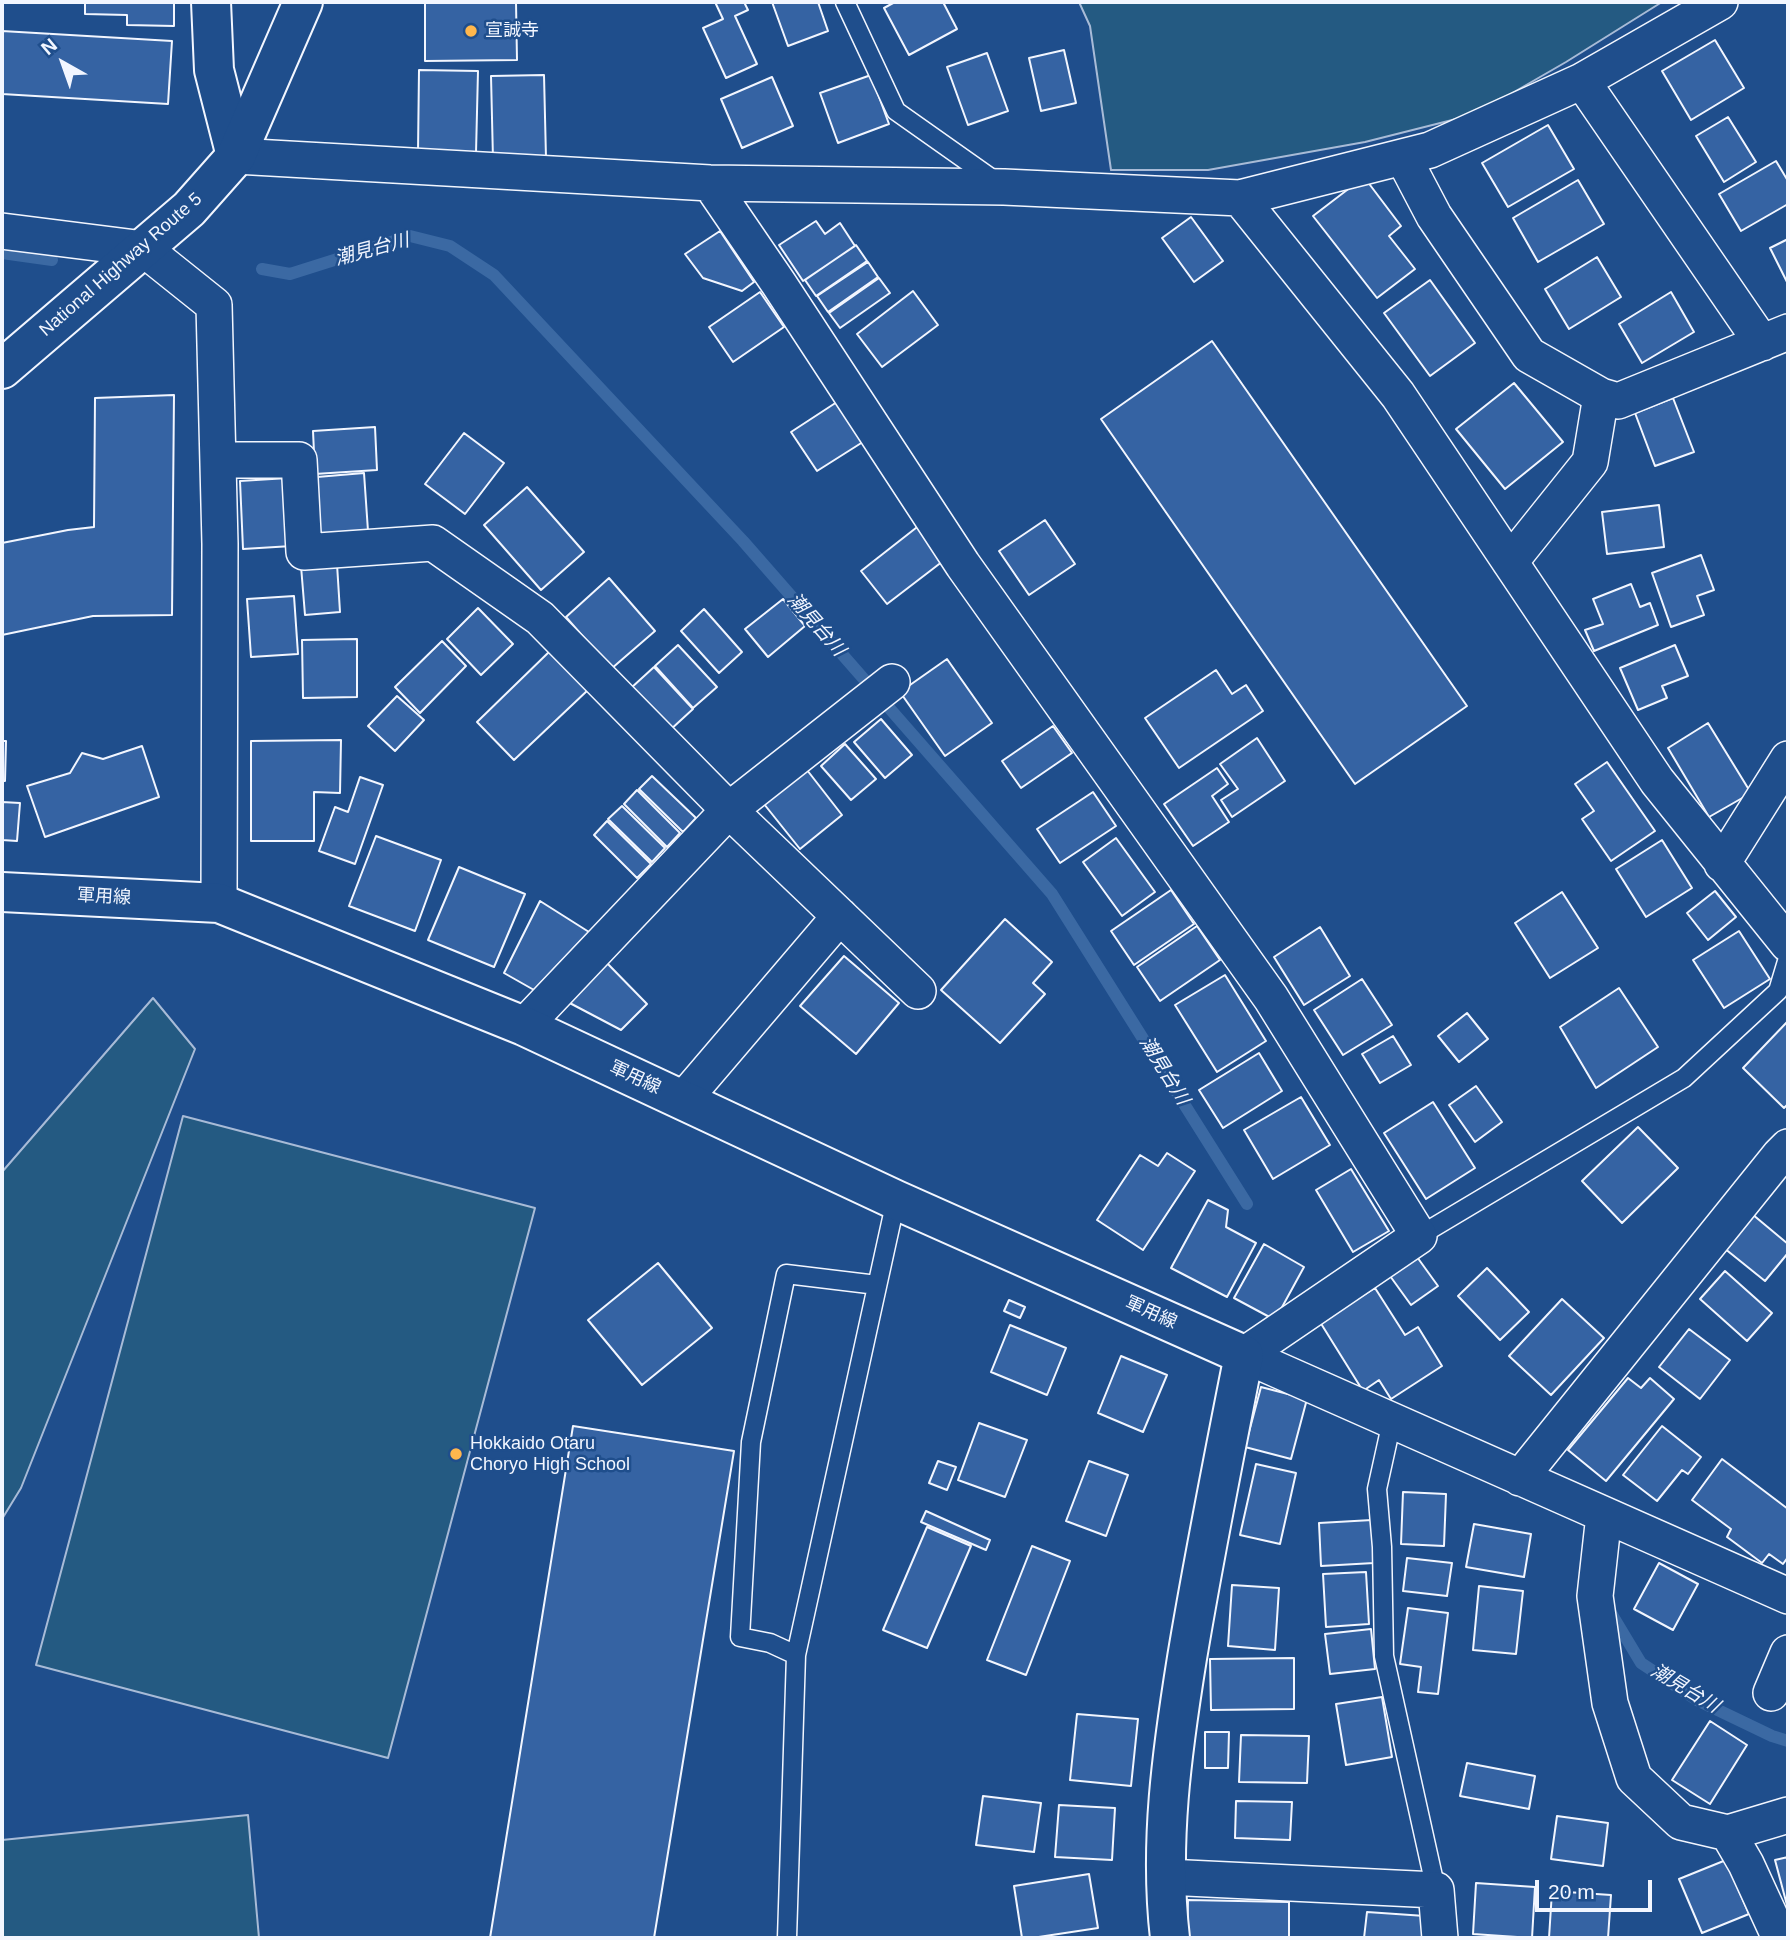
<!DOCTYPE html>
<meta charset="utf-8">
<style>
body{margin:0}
#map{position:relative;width:1790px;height:1940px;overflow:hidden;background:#1f4e8c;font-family:Helvetica,sans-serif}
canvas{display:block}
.frame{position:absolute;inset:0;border:4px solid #f2f6ff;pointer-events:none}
.north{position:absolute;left:28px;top:28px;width:70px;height:70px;-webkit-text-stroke:5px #1f4e8c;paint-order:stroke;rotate:320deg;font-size:19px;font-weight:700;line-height:28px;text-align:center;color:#f2f6ff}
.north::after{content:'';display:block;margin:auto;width:24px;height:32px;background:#f2f6ff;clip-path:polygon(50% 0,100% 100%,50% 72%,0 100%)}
.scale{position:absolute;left:1535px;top:1880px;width:117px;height:32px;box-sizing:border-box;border:4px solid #f2f6ff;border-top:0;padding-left:9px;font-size:21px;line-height:24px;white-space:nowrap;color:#f2f6ff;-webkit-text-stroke:5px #1f4e8c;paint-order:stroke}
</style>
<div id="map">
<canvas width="1790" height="1940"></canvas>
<div class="frame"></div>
<div class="north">N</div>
<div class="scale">20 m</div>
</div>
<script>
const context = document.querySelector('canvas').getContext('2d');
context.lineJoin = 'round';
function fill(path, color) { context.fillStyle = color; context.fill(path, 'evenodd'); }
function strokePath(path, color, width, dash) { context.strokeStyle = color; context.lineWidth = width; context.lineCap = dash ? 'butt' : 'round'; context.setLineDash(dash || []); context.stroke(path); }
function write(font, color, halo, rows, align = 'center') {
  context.font = font + ' Helvetica,"Noto Sans JP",sans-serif'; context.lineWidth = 5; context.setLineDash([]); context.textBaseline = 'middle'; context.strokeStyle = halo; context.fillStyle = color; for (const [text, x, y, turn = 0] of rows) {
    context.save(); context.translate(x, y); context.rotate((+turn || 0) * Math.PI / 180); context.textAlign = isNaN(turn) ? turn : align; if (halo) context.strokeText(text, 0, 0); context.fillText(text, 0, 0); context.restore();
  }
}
const green = new Path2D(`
 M1079,2H1662L1566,62L1476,114L1365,142L1208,170H1111L1090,26Z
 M153,998L195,1049L21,1488L2,1519V1172Z
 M183,1116L535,1208L388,1758L36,1665Z
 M248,1815L259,1938H2V1840Z`);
const stream = new Path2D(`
 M2,253L52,260
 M262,269L290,274L410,236L450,246L494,275L743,541L1052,894L1247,1204
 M1608,1608L1641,1663L1697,1700L1772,1736L1788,1741`);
const building = new Path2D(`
 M85,2H174V26L127,25V15L85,14Z
 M425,2H516L517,60L425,61Z
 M715,2H744L748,10L735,16L757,64L726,78L703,28L723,19Z
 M772,2H818L828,31L788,46Z
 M895,2H943L957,29L909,55L884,8Z
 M2,31L172,41L168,104L2,94Z
 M1715,40L1744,88L1691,120L1662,71Z
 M1064,50L1076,103L1041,111L1029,58Z
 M987,53L1008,111L968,125L947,67Z
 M419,70L478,71L476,153L418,152Z
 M544,75L546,158L493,160L491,76Z
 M871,75L889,124L838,143L820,93Z
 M772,77L793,126L742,148L721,99Z
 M1728,117L1756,162L1724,182L1696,136Z
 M1548,125L1574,169L1508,207L1482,163Z
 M1776,161L1788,181V204L1741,231L1719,194Z
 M1364,177L1401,226L1389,236L1415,269L1377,298L1313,216Z
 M1578,180L1604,224L1538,262L1513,218Z
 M1191,217L1223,261L1194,282L1162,238Z
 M816,221L825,234L840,223L855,246L803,281L779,245Z
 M720,231L754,282L742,291L703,278L685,254Z
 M1788,239V284L1770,248Z
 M856,245L867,261L816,296L805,280Z
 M1597,257L1621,297L1569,329L1545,289Z
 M868,262L878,277L828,312L817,296Z
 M879,278L890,293L840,328L829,313Z
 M1430,280L1475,343L1430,376L1384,313Z
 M913,291L938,325L882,367L857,334Z
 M760,292L784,327L733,362L709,327Z
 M1671,292L1694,332L1642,363L1619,324Z
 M1212,341L1467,706L1355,784L1101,419Z
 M1514,383L1563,442L1505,489L1456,429Z
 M174,395L172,615L93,616L2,635V543L68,530L94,527L95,398Z
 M1673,398L1694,452L1655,466L1635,413Z
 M840,400L866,440L817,471L791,432Z
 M375,427L377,470L315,474L313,431Z
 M464,433L504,463L465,514L425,484Z
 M364,473L368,531L320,534L317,477Z
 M288,478L292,546L243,549L240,481Z
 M527,487L584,552L541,590L484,525Z
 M1659,505L1664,547L1607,554L1602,512Z
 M1045,520L1075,564L1029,595L999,551Z
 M921,524L947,558L887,604L861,571Z
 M1701,555L1714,590L1697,596L1704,615L1671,627L1652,573Z
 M337,564L340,612L305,615L301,566Z
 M609,578L655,631L611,669L566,617Z
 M1631,584L1640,607L1650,603L1658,625L1594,651L1585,630L1603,624L1593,599Z
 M294,596L298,654L251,657L247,599Z
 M783,599L805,626L768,657L745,629Z
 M478,608L513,644L481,675L447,639Z
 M704,609L742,652L719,673L681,631Z
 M357,639V697L303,698L302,640Z
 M442,641L466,666L420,713L395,687Z
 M678,645L717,687L693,708L655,666Z
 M1675,645L1688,676L1662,686L1667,698L1638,710L1620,668Z
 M551,650L589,689L514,760L477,722Z
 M947,659L992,723L945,756L900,692Z
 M654,667L693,709L669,731L631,688Z
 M1216,670L1232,694L1246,685L1263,711L1179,768L1145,718Z
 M397,696L424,720L395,751L368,726Z
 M881,719L912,755L885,778L854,742Z
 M1708,723L1751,793L1709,817L1668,748Z
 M1053,726L1072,753L1021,788L1002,761Z
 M1257,738L1285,781L1232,817L1221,800L1238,789L1220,764Z
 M341,740L340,793L314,792V841H251V741Z
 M2,741H6L5,781H2Z
 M845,744L876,779L851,800L821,766Z
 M142,746L159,797L45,837L27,786L70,773L82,753L103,759Z
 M1607,762L1655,831L1611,861L1582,819L1594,811L1575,784Z
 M1217,768L1228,784L1212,796L1229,822L1193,846L1164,804Z
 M807,770L842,815L800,849L764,804Z
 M652,776L696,818L683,832L639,789Z
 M360,777L383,785L355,864L319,851L335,807L348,812Z
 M637,790L680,833L667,847L624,804Z
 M1093,792L1116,826L1060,863L1037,829Z
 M2,802L20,803L17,841L2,840Z
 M622,806L665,848L652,862L608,819Z
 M607,821L651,864L637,878L594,835Z
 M376,836L441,860L415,931L349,906Z
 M1116,838L1155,892L1122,916L1083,862Z
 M1662,840L1692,888L1646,917L1616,869Z
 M459,867L525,894L494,967L428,940Z
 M1171,890L1194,924L1134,965L1111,931Z
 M1715,891L1736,917L1708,940L1687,913Z
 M1562,892L1598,948L1550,978L1515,923Z
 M540,901L589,932L534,990L504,973Z
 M1005,919L1052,962L1033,983L1045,994L1000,1043L941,990Z
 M1197,926L1220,960L1160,1001L1137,967Z
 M1320,927L1350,976L1304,1005L1274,957Z
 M1739,931L1770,979L1724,1008L1693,960Z
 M844,956L899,1003L856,1054L800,1006Z
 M604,960L647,1004L621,1030L564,1000Z
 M1225,975L1266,1041L1217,1072L1175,1005Z
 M1362,979L1392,1025L1343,1055L1314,1010Z
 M1619,988L1658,1047L1596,1088L1560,1027Z
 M1467,1013L1488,1039L1459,1062L1438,1036Z
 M1788,1021V1104L1784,1108L1743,1068Z
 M1393,1036L1411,1065L1380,1083L1362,1054Z
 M1259,1053L1282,1091L1223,1128L1199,1090Z
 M1476,1086L1502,1122L1475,1142L1449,1105Z
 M1301,1097L1330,1145L1273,1179L1244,1130Z
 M1433,1102L1475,1168L1426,1199L1384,1133Z
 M1638,1127L1678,1168L1622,1223L1582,1181Z
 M1167,1153L1195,1171L1143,1250L1097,1220L1140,1155L1158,1166Z
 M1351,1169L1389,1231L1353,1252L1316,1190Z
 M1208,1200L1228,1210L1226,1227L1256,1243L1227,1297L1171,1268Z
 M1752,1214L1788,1244V1253L1765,1281L1724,1248Z
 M1264,1244L1304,1267L1275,1320L1234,1298Z
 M1412,1250L1438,1286L1411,1305L1385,1269Z
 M658,1263L712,1328L642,1385L588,1320Z
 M1487,1268L1529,1312L1500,1340L1458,1296Z
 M1725,1271L1772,1313L1747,1341L1700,1299Z
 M1375,1288L1405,1335L1418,1327L1442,1366L1391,1399L1379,1380L1363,1391L1320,1322Z
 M1562,1299L1604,1338L1551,1395L1509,1356Z
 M1009,1300L1025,1307L1020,1318L1004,1311Z
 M1010,1325L1066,1348L1047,1395L991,1372Z
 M1689,1329L1730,1360L1700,1399L1659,1367Z
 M1121,1356L1167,1375L1143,1432L1098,1413Z
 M1628,1378L1641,1388L1650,1378L1674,1399L1606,1481L1568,1450Z
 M1261,1387L1307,1399L1291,1459L1245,1447Z
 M979,1423L1027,1440L1005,1497L958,1480Z
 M573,1426L734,1451L654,1938H490Z
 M1662,1426L1701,1457L1688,1474L1682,1470L1657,1501L1623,1475Z
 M1722,1459L1788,1509V1557L1783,1564L1769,1554L1762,1563L1727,1537L1731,1529L1692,1500Z
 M938,1461L956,1467L947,1490L929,1483Z
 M1089,1461L1128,1475L1106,1536L1066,1521Z
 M1256,1464L1296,1473L1280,1544L1240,1535Z
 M1403,1492L1446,1494L1444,1546L1401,1544Z
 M926,1511L990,1540L986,1550L921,1522Z
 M1372,1520L1374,1563L1321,1566L1319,1523Z
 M1474,1524L1531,1534L1524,1577L1466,1567Z
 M927,1527L971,1546L927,1648L883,1630Z
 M1032,1546L1070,1561L1026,1675L987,1660Z
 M1407,1558L1452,1563L1447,1596L1403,1591Z
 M1659,1563L1698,1584L1673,1630L1634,1609Z
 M1366,1572L1369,1624L1326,1627L1323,1574Z
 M1232,1585L1279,1588L1275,1650L1228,1646Z
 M1479,1586L1523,1591L1516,1654L1473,1650Z
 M1408,1608L1448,1613L1438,1694L1418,1692L1421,1667L1400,1664Z
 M1371,1629L1375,1669L1330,1674L1325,1634Z
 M1294,1658V1709L1211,1710L1210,1659Z
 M1382,1697L1392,1757L1346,1765L1336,1704Z
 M1077,1714L1138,1719L1131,1786L1070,1780Z
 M1710,1721L1747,1745L1710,1804L1672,1780Z
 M1205,1732H1229L1228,1768H1205Z
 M1241,1735L1309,1736L1307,1783L1239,1782Z
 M1467,1763L1535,1776L1529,1809L1460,1796Z
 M983,1796L1041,1803L1034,1852L976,1845Z
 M1236,1801L1292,1802L1290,1840L1235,1838Z
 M1059,1805L1115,1808L1112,1860L1055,1857Z
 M1557,1816L1608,1823L1603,1866L1551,1859Z
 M1788,1857V1909L1775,1860Z
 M1726,1860L1749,1914L1702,1933L1679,1879Z
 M1089,1874L1098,1928L1032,1938H1022L1014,1886Z
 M1476,1883L1535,1887L1532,1938L1473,1934Z
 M1552,1891L1611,1895L1608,1938H1549Z
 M1188,1900L1289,1902V1938H1187Z
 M1367,1912L1425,1916L1423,1938H1364Z`);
const lane = new Path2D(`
 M845,2L896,111L998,183
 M1419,1236L1684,1078L1778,991L1788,958
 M1392,1421L1377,1489L1382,1547L1384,1656L1436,1890
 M796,1655L770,1643L740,1637L751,1442L786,1274L877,1285
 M787,1938L796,1655L896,1200`);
const street = new Path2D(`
 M1582,81L1762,343
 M236,156L710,183L1004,187L1240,198L1430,150L1582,81L1720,2
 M1403,157L1434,216L1529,355L1601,396L1618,401L1788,332
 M710,183L779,284L963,565L1271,998L1419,1236L1244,1355
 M1240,198L1398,395L1657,781L1788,944
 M2,231L144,249L214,305L220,544L219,903
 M219,460H299L304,552L433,543L540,618L729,810L918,991
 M1510,562L1590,462L1601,396
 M1722,864L1788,759
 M524,1026L729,810L892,682
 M683,1100L840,916
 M1244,1355L1788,1596
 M1520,1478L1780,1155L1788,1147
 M1604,1515L1595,1596L1610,1703L1634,1778L1681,1822L1728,1833L1746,1864L1780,1938
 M1771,1693L1788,1653
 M1728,1833L1788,1815
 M1166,1877L1436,1890L1440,1938`);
const secondary = new Path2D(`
 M211,2L214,70L236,156
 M2,892L219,903L524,1026L896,1200L1244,1355C1224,1456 1204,1556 1187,1658C1172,1751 1159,1844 1170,1938`);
const highway = new Path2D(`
 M2,369L189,209L236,156L303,2`);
const markers = [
 [471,31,7,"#ffb74d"],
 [456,1454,7,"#ffb74d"]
];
const poiNames = [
 ["宣誠寺",485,31],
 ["Hokkaido Otaru",470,1444],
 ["Choryo High School",470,1465]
];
const streetNames = [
 ["National Highway Route 5",121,265,-41],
 ["軍用線",104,897,3],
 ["軍用線",635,1078,25],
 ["軍用線",1151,1313,24]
];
const waterNames = [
 ["潮見台川",372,250,-15],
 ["潮見台川",816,625,49],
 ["潮見台川",1164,1071,58],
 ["潮見台川",1685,1689,31]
];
fill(green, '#245a82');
strokePath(green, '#a8bbd7', 2);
strokePath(stream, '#3b69a3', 12);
fill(building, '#3563a3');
strokePath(building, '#f2f6ff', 2);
strokePath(lane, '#f2f6ff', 21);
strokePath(street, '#f2f6ff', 38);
strokePath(secondary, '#f2f6ff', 42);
strokePath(highway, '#f2f6ff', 42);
strokePath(lane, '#1f4e8c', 18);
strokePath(street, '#1f4e8c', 35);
strokePath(secondary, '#1f4e8c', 38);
strokePath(highway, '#1f4e8c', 38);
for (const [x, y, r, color] of markers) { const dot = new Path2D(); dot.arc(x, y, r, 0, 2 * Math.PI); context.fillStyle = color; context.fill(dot); strokePath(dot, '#1f4e8c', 2.5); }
write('18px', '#f2f6ff', '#1f4e8c', poiNames, 'left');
write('18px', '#f2f6ff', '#1f4e8c', streetNames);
write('italic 19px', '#f2f6ff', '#1f4e8c', waterNames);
</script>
